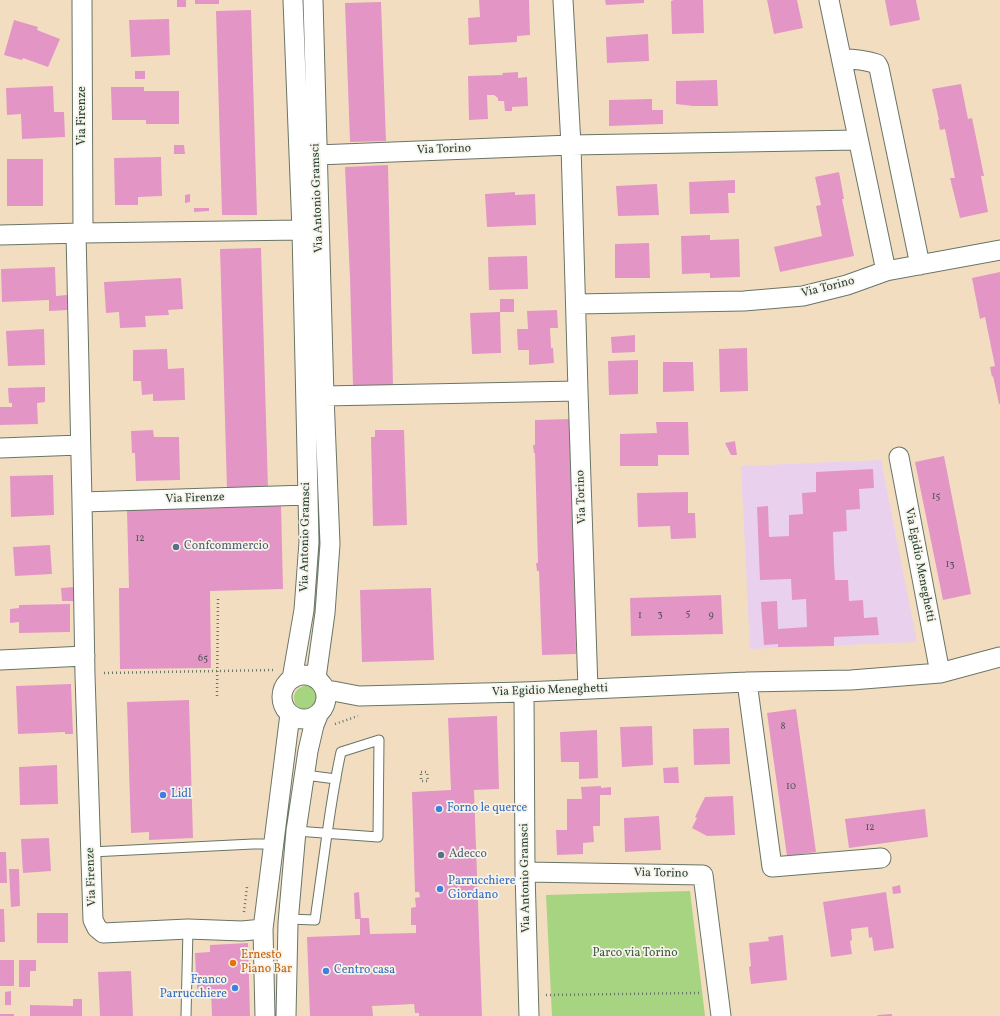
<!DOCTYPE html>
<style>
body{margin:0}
canvas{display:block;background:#f3ddc0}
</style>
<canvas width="1000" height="1016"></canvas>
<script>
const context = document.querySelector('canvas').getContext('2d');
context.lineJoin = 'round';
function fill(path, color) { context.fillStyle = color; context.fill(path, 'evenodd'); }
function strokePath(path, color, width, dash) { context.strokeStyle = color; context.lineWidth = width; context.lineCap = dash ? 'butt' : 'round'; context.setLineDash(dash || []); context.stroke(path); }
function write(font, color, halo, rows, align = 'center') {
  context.font = font + ' Vollkorn,serif'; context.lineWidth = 3.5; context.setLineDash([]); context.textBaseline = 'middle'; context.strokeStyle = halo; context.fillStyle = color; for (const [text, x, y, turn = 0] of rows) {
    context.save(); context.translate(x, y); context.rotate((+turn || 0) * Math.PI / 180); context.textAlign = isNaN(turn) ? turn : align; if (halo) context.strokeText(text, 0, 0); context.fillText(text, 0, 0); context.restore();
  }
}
const built = new Path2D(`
 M881,460L917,642L750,649L741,466Z`);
const green = new Path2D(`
 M294 698a12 12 0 1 1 24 0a12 12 0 1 1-24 0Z
 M690,891L705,1016H552L546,895Z`);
const building = new Path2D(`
 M177,0H186V7H177Z
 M195,0H219V4H195Z
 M479,0H529L530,35L517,36V42L469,45L468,18L480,17Z
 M605,0H644V3L606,5Z
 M674,0H703L704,33L672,34L671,1Z
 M767,0H797L803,28L774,34Z
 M885,0H916L920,20L890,26Z
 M381,2L386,141L350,142L345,3Z
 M251,10L257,215H222L216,11Z
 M169,19L170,55L131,57L129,20Z
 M14,20L38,27L37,30L60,39L48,67L23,58L22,60L4,55Z
 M648,34L649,61L607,63L606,37Z
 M135,71H145V79H135Z
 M518,72V78L527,77L528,106L512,107V111H505L504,101H498V98L494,95H487L488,119L469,120L468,76L503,75L502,73Z
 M717,80L718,106H693L676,104V81Z
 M961,84L968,119L972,118L984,176H981L988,212L960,218L950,178H955L945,129L940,130L938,120H939L932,89Z
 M53,86L54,112H64L65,137L22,139L21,114L7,115L6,88Z
 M111,87H144V91H179V124H146V120H112Z
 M652,99V110H663V124L609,126V100Z
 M174,145H184L185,154H174Z
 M161,157L162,196L138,197V205H115L114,158Z
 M7,159H43V206H7Z
 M388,165L393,385L353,386L350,278L345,167Z
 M839,172L844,199H842L854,256L780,272L774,247L822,236L816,206L821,205L815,177Z
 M735,180V193H728L729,213L690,214L689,182Z
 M657,184L659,215L618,216L616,186Z
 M515,192V195L535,194L536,225L487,227L485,194Z
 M190,194V202L185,203V195Z
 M194,208H209V211L194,212Z
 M710,235V240L739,239L740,277L710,278V273L682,274L681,236Z
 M649,243L650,278H615V244Z
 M261,248L268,488L227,489L220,249Z
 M527,256L528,289L489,290L488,257Z
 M55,267L56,296L67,295L68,310L49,311V300L2,302L1,269Z
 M1000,272V404H999L993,376L992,377L990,367L995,366L985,317L980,319L972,278Z
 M181,278L183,309L168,310L169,315L145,316L146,327L120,328L119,312L106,313L104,282Z
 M500,299H514V312H500L501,353L472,354L470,313L500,312Z
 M557,310L558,328H550L551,348H553L554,363L529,365V350H518L517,329H528L527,311Z
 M44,329L45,365L8,366L6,331Z
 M635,335V352L612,353L611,337Z
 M747,348L748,391L720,392L719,349Z
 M167,349L168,369L184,368L185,400L153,401V394L142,395L141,381H133V350Z
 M638,360V394L609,395L608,361Z
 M663,362H693L694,391L663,392Z
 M45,387V402L37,403L38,424L0,425V407H12V403H9L8,388Z
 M570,419L575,570L576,654L542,655L539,571H537L536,563H538L535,453H534L533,445H535V420Z
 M656,422H688L689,455H658V466H620V434L657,433Z
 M153,430L154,437H179L180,480L136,481L135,453H132L131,431Z
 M375,430H404L407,525L373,526L371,437H375Z
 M735,441L737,455H731L725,443Z
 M944,456L971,594L943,600L915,462Z
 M873,469L874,488L859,489L860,509L846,510L847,531L833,532L834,563L835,580H848L849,601L863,600L864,618L877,617L879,635L834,637V646L778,647V644L764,645L761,602L777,601L778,629L807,627L806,599L792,600L791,579L760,580L757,507L768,506L769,537L789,536V515L803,514L802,493L816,492V472Z
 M53,475L54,515L11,517L10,476Z
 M688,492V513H695L696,538L671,539L670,526L638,527L637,493Z
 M281,505L283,589L210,591L211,668L120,669L119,588H129L127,510Z
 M50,545L52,574L15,576L13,547Z
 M74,587L75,601H62L61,588Z
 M431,588L434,660L362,662L360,590Z
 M721,595L723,634L631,636L630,598Z
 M70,604V632L19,633V622L10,623V609L19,608V605Z
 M71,684L73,734H65V732L18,734L16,686Z
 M189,700L193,838L149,840V832L131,833L127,702Z
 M796,709L816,852L787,856L767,713Z
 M497,716L499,789L474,790L482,1016H419V1013H415L414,1004L372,1006L373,1016H310L307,937L360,935V919H355L354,893L359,892L361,918H369L370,934L416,933V925H411V908L416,907L415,898L420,897L419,892H415L412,792L451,790L448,718Z
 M652,726L653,765L622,767L620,727Z
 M729,728L730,764L694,765L693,729Z
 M597,730L598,778L579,779V762H561L560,732Z
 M57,765L58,804L20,805L19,767Z
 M678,767L679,783H664L663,768Z
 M601,786V788L611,787V795H600V826H593L594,842L583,843V854L557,855L556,830H567V799H582L581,787Z
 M733,796L735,835L707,836L692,828L697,818L695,817L705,797Z
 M925,809L928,837L849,848L845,819Z
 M659,816L661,850L625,852L624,818Z
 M49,838L51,871L23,873L21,839Z
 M0,852H6L7,883H0Z
 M9,869H19L20,906L11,907Z
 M900,885L901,893L893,894L892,887Z
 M886,892L894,948L874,951L872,937L869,938L868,927L851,929L852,940L850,941L852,954L831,957L823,902Z
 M0,909H4L5,942H0Z
 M37,913H68V943H37Z
 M783,935L787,980L751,984L749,967L751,966L749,943L769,941L768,937Z
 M248,943L250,1016H212L211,992H197V984L211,983V976L196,977L195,953L210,952V945Z
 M0,960H14V986H0Z
 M19,960H36V971H30V987H19Z
 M131,971L133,1016H100L98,972Z
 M11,991V1005H5V992Z
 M73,999H82V1016H30V1005L73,1006Z
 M0,1014H14V1016H0Z
 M892,1014V1016H878L877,1015Z`);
const path = new Path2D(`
 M104,673L275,670
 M217,696L218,598
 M274,702L275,690
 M335,724L358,716
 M421,772H427L428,781H421Z
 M244,912L247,887
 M546,995L699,993`);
const service = new Path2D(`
 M305,775L336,779
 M91,852L253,844H274
 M288,919L315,920L327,834C331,806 335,779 341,752L379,740L378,837C351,835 323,833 296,831
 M186,1016L188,929`);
const minor = new Path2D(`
 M82,0L83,233
 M313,0L324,396L330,544L325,613L316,678
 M563,0L571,145L578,391L588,689
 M829,0L886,271
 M842,59C854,59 866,60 877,64L879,68L920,265
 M317,155L571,145L858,140
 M76,233L82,502L85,675L93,920L97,928L103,933L188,929L242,931L263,929
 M0,235L83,233L302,230
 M576,304L744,301L803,296L847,285L886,271L1000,250
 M311,396H324L578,391
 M0,448L80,445
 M899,457L940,673
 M82,502L308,495
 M0,660L85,656
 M282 697a22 22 0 1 1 44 0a22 22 0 1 1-44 0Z
 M292,679L304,610L309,542L302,230L293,0
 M747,682L772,867L881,858
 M326,692L333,691L359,696L524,692L747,682L851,680L940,673L1000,657
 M524,692L525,872L529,1016
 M525,872L703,875L721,1016
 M265,1016L263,929L290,714
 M286,1016L288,923L296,831L308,751L314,725L318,715`);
const markers = [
 [176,547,4,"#5c6f8a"],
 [163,795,4,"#3f7fe0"],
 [439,809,4,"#3f7fe0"],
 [441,855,4,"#5c6f8a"],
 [440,889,4,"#3f7fe0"],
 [233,963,4,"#e8710a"],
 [326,971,4,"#3f7fe0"],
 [235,988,4,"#3f7fe0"]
];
const numberNames = [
 ["15",936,497],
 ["12",140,539],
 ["13",950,565],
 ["5",688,614],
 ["3",660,615],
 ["1",640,616],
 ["9",711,616],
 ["65",203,659],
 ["8",783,727],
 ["10",791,787],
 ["12",870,828]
];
const streetNames = [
 ["Via Firenze",83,116,-90],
 ["Via Torino",444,150,-2],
 ["Via Antonio Gramsci",318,198,-92],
 ["Via Torino",828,288,-14],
 ["Via Torino",582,497,-92],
 ["Via Firenze",195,499,-2],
 ["Via Antonio Gramsci",306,537,-89],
 ["Via Egidio Meneghetti",919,565,79],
 ["Via Egidio Meneghetti",550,691,-2],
 ["Via Torino",661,874,1],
 ["Via Firenze",92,877,-92],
 ["Via Antonio Gramsci",526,878,-91]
];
const serviceNames = [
 ["Confcommercio",184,547],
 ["Adecco",449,855]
];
const shopNames = [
 ["Lidl",171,795],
 ["Forno le querce",447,809],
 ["Parrucchiere",448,882],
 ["Giordano",448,896],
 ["Centro casa",334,971],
 ["Franco",227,981,"right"],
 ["Parrucchiere",227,995,"right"]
];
const parkNames = [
 ["Parco via Torino",635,954]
];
const foodNames = [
 ["Ernesto",241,956],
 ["Piano Bar",241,970]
];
fill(built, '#e9d1ed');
fill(green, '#a7d480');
fill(building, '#e396c5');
strokePath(service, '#697565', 11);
strokePath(minor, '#697565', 21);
strokePath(path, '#697565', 2.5, [1, 3]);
strokePath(service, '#fff', 9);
strokePath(minor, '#fff', 19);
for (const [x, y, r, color] of markers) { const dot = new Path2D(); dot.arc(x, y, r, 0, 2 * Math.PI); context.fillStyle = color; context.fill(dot); strokePath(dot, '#f7f3e8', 1.5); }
write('10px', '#505358', null, numberNames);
write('12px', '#1f3d34', '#f7f3e8', streetNames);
write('12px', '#4e5e75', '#f7f3e8', serviceNames, 'left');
write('12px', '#366cbe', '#f7f3e8', shopNames, 'left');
write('12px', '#3a5b43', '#f7f3e8', parkNames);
write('12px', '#c56008', '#f7f3e8', foodNames, 'left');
</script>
